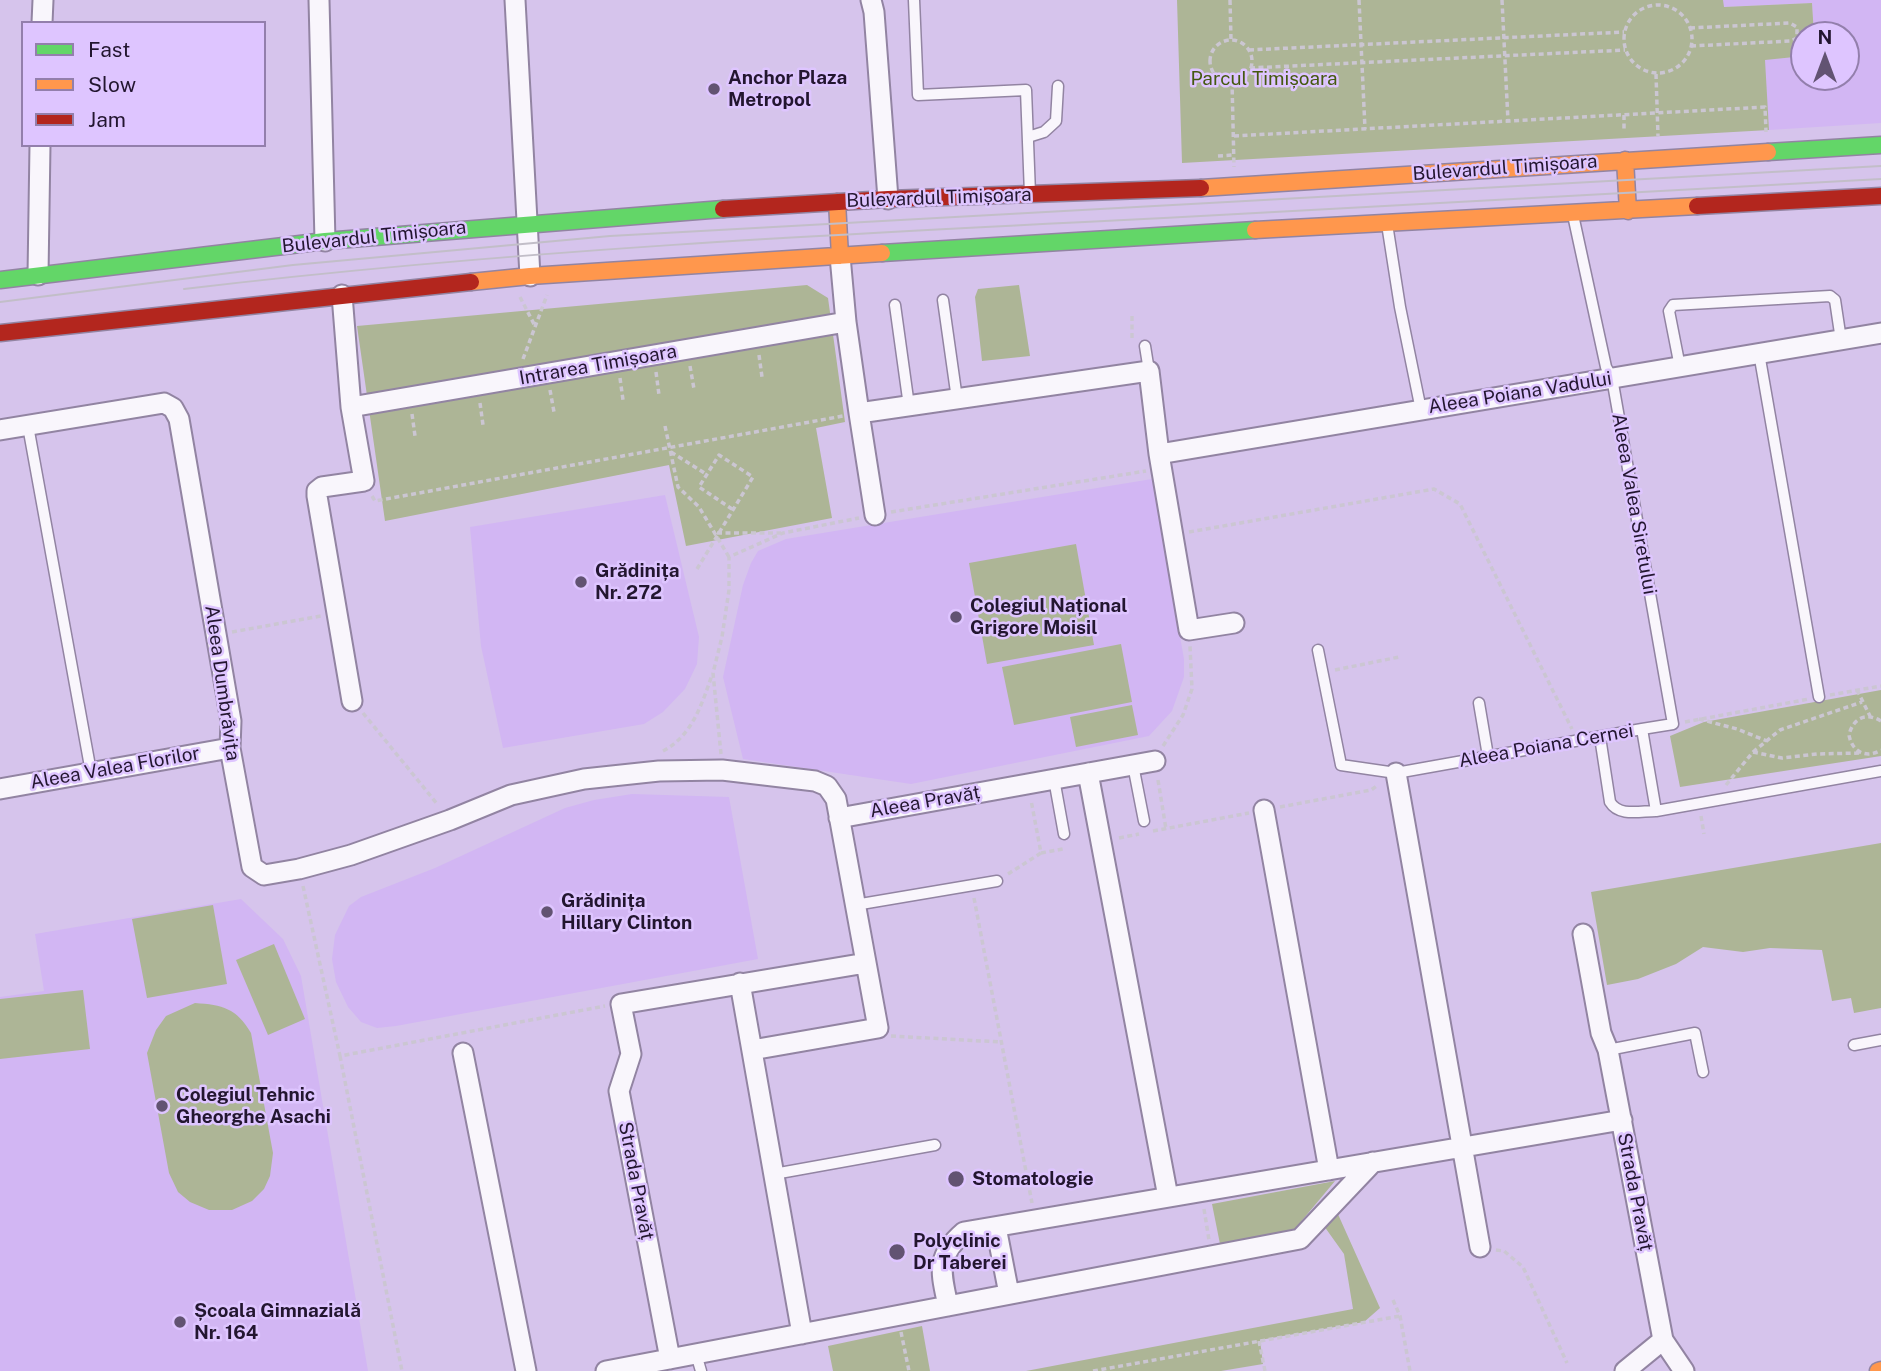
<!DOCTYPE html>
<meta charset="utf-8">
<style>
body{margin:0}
#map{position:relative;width:1881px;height:1371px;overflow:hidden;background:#d6c4ec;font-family:"Public Sans",sans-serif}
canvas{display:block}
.legend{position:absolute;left:21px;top:21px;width:245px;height:126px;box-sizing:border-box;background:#dec5ff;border:2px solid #937fac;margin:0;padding:9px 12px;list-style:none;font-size:21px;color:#231630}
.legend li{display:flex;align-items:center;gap:14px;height:35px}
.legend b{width:35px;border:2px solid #937fac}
.north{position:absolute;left:1790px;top:21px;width:70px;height:70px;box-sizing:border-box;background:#dec5ff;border:2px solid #937fac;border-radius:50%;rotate:0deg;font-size:19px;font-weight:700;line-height:28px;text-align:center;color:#231630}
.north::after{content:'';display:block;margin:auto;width:24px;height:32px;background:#625372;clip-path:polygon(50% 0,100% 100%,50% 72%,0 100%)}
</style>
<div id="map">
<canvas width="1881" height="1371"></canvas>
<ul class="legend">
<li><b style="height:9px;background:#63d668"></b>Fast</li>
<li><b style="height:9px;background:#ff974d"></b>Slow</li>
<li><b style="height:9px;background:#b3261e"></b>Jam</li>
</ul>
<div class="north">N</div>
</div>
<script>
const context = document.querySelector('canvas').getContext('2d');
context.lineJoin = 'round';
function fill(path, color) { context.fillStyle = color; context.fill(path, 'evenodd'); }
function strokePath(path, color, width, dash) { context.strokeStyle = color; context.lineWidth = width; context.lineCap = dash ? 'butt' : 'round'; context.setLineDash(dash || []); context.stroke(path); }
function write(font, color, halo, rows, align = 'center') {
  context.font = font + ' "Public Sans",sans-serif'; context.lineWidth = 5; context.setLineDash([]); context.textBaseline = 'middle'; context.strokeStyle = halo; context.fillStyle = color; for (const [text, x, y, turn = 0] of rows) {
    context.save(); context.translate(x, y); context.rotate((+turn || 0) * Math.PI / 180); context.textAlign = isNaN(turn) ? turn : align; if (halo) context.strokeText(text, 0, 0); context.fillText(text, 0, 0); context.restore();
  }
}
const built = new Path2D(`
 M1723,0H1881V123L1769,130L1764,59L1804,56V77H1846V35H1814L1812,3L1723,7Z
 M1152,479L1184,659V677L1172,711L1149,736L911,784L743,759L723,677L743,585L751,563L758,551L786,539Z
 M665,495L699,637L697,664L685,689L663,712L644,724L503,748L481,646L470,527Z
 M632,794L729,797L758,959L396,1026L377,1028L361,1022L348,1007L336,982L332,959L335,935L349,906L361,897L435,868L565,808L594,800Z
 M241,899L283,939L301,976L368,1371H0V997L44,991L35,934Z`);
const green = new Path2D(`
 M1177,0H1723L1724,7L1812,3L1814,35H1804V56L1765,60L1769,130L1182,163Z
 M807,285L828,298L845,422L816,428L832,518L686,546L669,465L385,521L357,326Z
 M1019,285L1030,356L982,361L975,297L978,289Z
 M1076,544L1094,645L987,664L969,563Z
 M1121,644L1132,702L1014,725L1002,667Z
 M1881,690V756L1680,787L1670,736L1704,722Z
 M1132,705L1138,735L1076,747L1070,717Z
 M1881,843V1008L1854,1013L1851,998L1832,1001L1822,950L1770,948L1743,952L1703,947L1676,964L1638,979L1607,985L1591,892Z
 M213,905L227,984L147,998L132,919Z
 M274,944L305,1019L268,1035L236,960Z
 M83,990L90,1049L0,1059V999Z
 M195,1003C223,1005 236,1008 251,1033L273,1153L270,1176L264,1189L252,1201L232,1210H209L190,1202L178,1192L169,1173L147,1053L156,1030L166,1016Z
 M1335,1181L1289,1236L1221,1249L1212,1204Z
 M1337,1212L1380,1308L1364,1322L1260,1340L1263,1364L1221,1371H1026L1353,1309L1344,1254L1324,1226Z
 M922,1326L930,1371H833L828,1346Z`);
const path = new Path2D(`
 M1230,0L1231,40
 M1359,0L1365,129
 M1502,0L1508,121
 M1624 39a34 34 0 1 1 68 0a34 34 0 1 1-68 0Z
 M1690,28L1790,23L1797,27V38L1791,41L1691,46
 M1210 61a21 21 0 1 1 42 0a21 21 0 1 1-42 0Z
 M1249,50L1624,32
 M1250,68L1625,50
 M1656,74L1658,136
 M1232,81L1234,167
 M1624,115V130
 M1234,136L1765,107L1766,132
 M1218,156L1233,155
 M520,297L535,326
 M1132,316V341
 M759,355L762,377
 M523,359L547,295
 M690,366L694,389
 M656,372L659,395
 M620,378L623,400
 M550,390L554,412
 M480,403L483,425
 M412,414L415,436
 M665,426L678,487L699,507L729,557
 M671,452L706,474
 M372,496L375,501L843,416
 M891,512L1146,471
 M1189,532L1434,489L1460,504L1572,729
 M717,533H781
 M697,569L753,477L719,455L699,487L732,509
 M232,632L321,616
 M1335,670L1399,657
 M1857,690L1870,716
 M1830,695L1881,686
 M363,713L438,805
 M1699,719L1737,729L1767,741
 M1881,721C1866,712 1853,718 1849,735C1852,752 1866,759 1881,750
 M1685,722L1809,699
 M1163,746L1183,715L1192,689L1190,646
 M663,751C692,736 702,704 712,675
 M1753,752L1782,758L1817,754L1861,753
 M721,754L713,673L722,637L729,590V557L783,533L859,518
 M1158,780L1166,829
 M1726,785L1753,752L1780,730L1862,702
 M1280,807L1371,790L1378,785
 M1701,816L1704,834
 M1153,831L1249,813
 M1119,838L1139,834
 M1041,853L1063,849
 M1008,874L1041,853L1031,800
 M303,886L340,1056L605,1006
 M974,898L1032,1203
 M891,1036L1001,1042
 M340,1056L402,1371
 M1204,1209L1209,1240
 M1496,1250L1504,1251L1523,1267L1567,1363
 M1393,1300L1400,1316L1410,1371
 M901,1332L909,1371
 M1259,1341L1265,1371
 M1093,1371L1400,1316`);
const lane = new Path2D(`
 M914,0L918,95L1026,90L1030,194
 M1028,137L1044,132L1056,121L1058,86
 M1573,215L1606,367L1612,378L1673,724L1642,729
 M1387,224L1400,307L1421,410
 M943,300L957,399
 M895,305L909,406
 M1145,346L1149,371
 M1759,353L1819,697
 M1680,367L1669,311L1673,305L1830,296L1835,300L1841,340
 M28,426L91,772
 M1318,650L1341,765L1396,773L1642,729L1656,811L1881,771
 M1479,703L1488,756
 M1600,737L1610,802C1619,817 1640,811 1656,811
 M1133,765L1144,821
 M1054,779L1064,834
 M855,905L997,881
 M1854,1045L1881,1040
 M1608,1050L1695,1033L1703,1072
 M774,1174L935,1145
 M696,1354L701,1371`);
const street = new Path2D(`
 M319,0L325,241
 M515,0L530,276
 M871,0L874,12L888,199
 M42,23L43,0
 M840,256L846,322L859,413L1149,371L1159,454L1881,333
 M38,275L40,145
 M342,295L351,407L364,481L322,487L317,491V496L352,701
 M351,407L846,322
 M859,413L875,515
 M0,430L164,403L173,408L179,419L231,721L230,748L252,867L264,875L299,869L351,855L450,820L511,795L584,779L659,771L722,770L815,781L827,786L836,799L878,1028L752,1050
 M1159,454L1189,630L1234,623
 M1088,773L1168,1197
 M1396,773L1480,1247
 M0,789L230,748
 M1264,810L1329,1170
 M839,818L1155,761
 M1583,934L1601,1033L1608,1050L1663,1340L1684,1371
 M740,983L802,1334
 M463,1053L526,1371
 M996,1227L1009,1294
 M948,1306C941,1272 935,1257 964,1232L1622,1120
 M670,1359L619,1091L631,1054L621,1004L866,963
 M606,1371L1300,1239L1373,1162
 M1625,1371L1663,1340`);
const fast = new Path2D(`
 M1768,152L1881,145
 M882,253L1255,230
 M0,280L325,241L723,209`);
const slow = new Path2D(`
 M1625,160L1628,211
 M1201,188L1768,152
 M837,202L840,256
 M1255,230L1697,206
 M471,282L530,276L882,253
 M1878,1371L1881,1370`);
const jam = new Path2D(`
 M1697,206L1881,196
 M723,209L888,199L1201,188
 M0,333L471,282`);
const tram = new Path2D(`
 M184,289C510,250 837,234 1164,218C1403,206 1642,193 1881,179
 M0,302L293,265L610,236L1881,166`);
const markers = [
 [714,89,7,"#625372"],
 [581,582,7,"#625372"],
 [956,617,7,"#625372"],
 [547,912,7,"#625372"],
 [162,1106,7,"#625372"],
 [956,1179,9,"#625372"],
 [897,1252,9,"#625372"],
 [180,1322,7,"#625372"]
];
const poiNames = [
 ["Anchor Plaza",728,78],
 ["Metropol",728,100],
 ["Grădinița",595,571],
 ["Nr. 272",595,593],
 ["Colegiul Național",970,606],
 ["Grigore Moisil",970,628],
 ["Grădinița",561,901],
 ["Hillary Clinton",561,923],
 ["Colegiul Tehnic",176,1095],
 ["Gheorghe Asachi",176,1117],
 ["Stomatologie",972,1179],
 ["Polyclinic",913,1241],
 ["Dr Taberei",913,1263],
 ["Școala Gimnazială",194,1311],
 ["Nr. 164",194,1333]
];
const parkNames = [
 ["Parcul Timișoara",1264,79]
];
const streetNames = [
 ["Bulevardul Timișoara",1505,168,-4],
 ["Bulevardul Timișoara",939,198,-2],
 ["Bulevardul Timișoara",374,237,-6],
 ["Intrarea Timișoara",598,365,-10],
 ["Aleea Poiana Vadului",1520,393,-9],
 ["Aleea Valea Siretului",1634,504,80],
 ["Aleea Dumbrăvița",222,683,82],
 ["Aleea Poiana Cernei",1546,746,-10],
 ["Aleea Valea Florilor",115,768,-10],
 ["Aleea Pravăț",925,802,-10],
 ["Strada Pravăț",636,1181,79],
 ["Strada Pravăț",1635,1192,79]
];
fill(built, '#d2b6f3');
fill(green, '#adb596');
strokePath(lane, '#9284a2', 13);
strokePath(street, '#9284a2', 23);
strokePath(fast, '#9284a2', 19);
strokePath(slow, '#9284a2', 19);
strokePath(jam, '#9284a2', 19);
strokePath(path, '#cbc6d2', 3.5, [5, 3.5]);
strokePath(lane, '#f9f6fc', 10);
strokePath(street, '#f9f6fc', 19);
strokePath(fast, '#63d668', 16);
strokePath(slow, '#ff974d', 16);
strokePath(jam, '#b3261e', 16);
strokePath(tram, '#c2bec8', 2);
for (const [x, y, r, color] of markers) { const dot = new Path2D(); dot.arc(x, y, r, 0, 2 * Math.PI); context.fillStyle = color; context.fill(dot); strokePath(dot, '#dec5ff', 2.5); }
write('bold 19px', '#231630', '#dec5ff', poiNames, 'left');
write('19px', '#44590f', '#dec5ff', parkNames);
write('19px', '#231630', '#dec5ff', streetNames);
</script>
